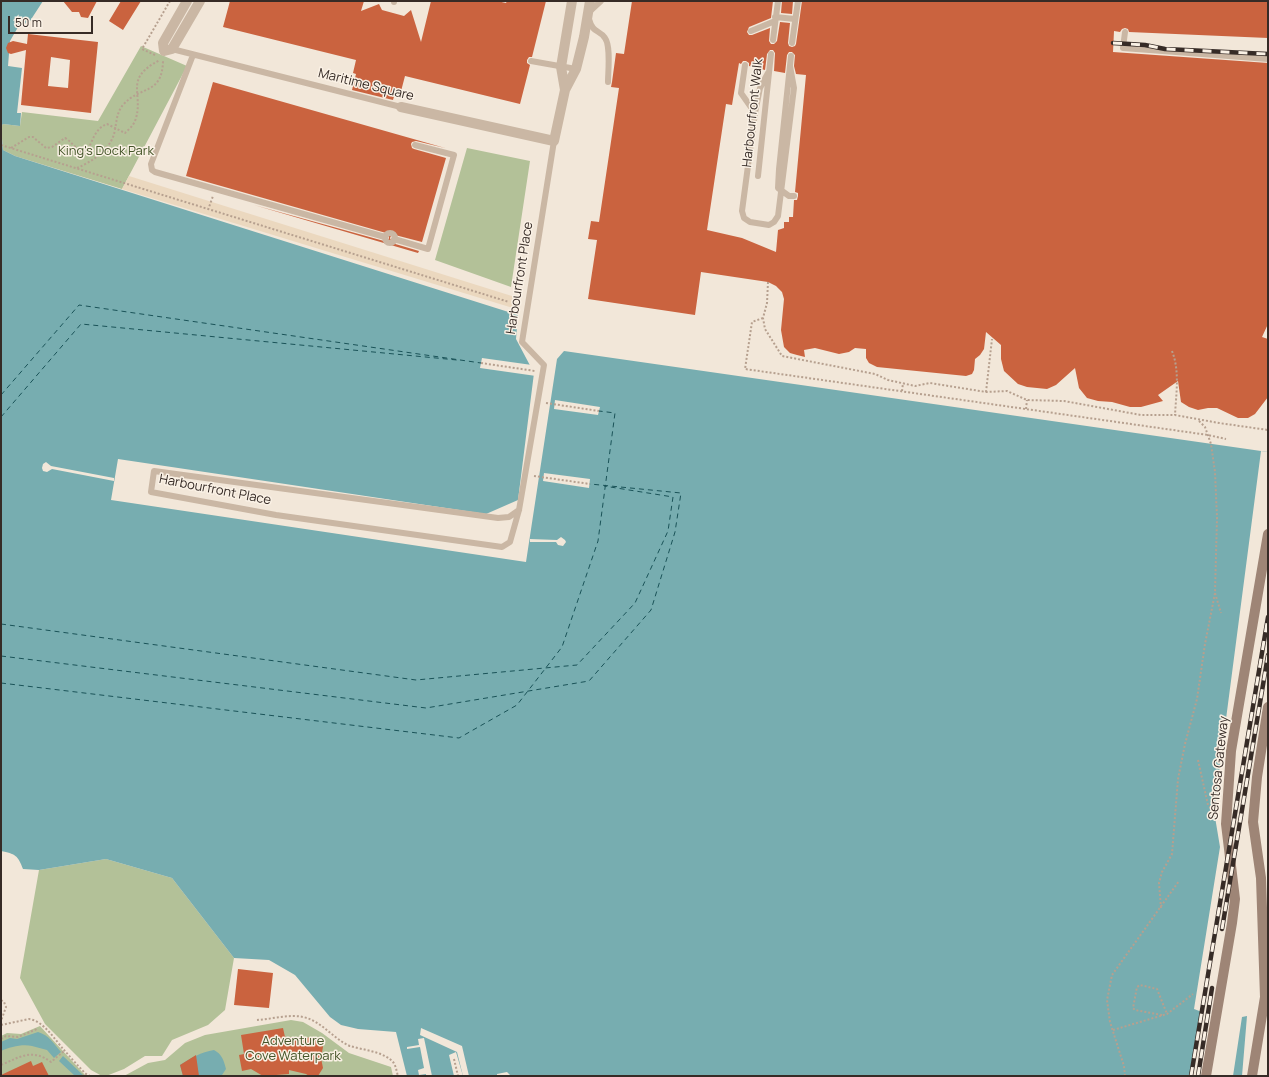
<!DOCTYPE html>
<style>
body{margin:0}
#map{position:relative;width:1269px;height:1077px;overflow:hidden;background:#f2e7d9;font-family:Manrope,sans-serif}
canvas{display:block}
.frame{position:absolute;inset:0;border:2px solid #362b26;pointer-events:none}
.scale{position:absolute;left:8px;top:16px;width:85px;height:18px;box-sizing:border-box;border:2px solid #362b26;border-top:0;padding-left:5px;font-size:12px;line-height:14px;white-space:nowrap;color:#362b26;-webkit-text-stroke:3px #faf1e5;paint-order:stroke}
</style>
<div id="map">
<canvas width="1269" height="1077"></canvas>
<div class="frame"></div>
<div class="scale">50 m</div>
</div>
<script>
const context = document.querySelector('canvas').getContext('2d');
context.lineJoin = 'round';
function fill(path, color) { context.fillStyle = color; context.fill(path, 'evenodd'); }
function strokePath(path, color, width, dash) { context.strokeStyle = color; context.lineWidth = width; context.lineCap = dash ? 'butt' : 'round'; context.setLineDash(dash || []); context.stroke(path); }
function write(font, color, halo, rows, align = 'center') {
  context.font = font + ' Manrope,sans-serif'; context.lineWidth = 3; context.setLineDash([]); context.textBaseline = 'middle'; context.strokeStyle = halo; context.fillStyle = color; for (const [text, x, y, turn = 0] of rows) {
    context.save(); context.translate(x, y); context.rotate((+turn || 0) * Math.PI / 180); context.textAlign = isNaN(turn) ? turn : align; if (halo) context.strokeText(text, 0, 0); context.fillText(text, 0, 0); context.restore();
  }
}
const green = new Path2D(`
 M141,46L187,66L122,189L15,156L3,150L1,127L3,124L20,126L22,112L98,121Z
 M467,148L530,161L511,287L435,260Z
 M106,859L172,878L234,958L225,1010L208,1025L172,1040L162,1056H145L124,1069L106,1076H102L91,1070L45,1024L20,978L39,870Z
 M291,1020L303,1022L322,1033L349,1053L391,1067L393,1076H124L148,1063L165,1060L185,1043L205,1035Z
 M40,1026L85,1075L86,1076H1V1036L7,1033L21,1034Z`);
const plaza = new Path2D(`
 M129,176L515,297L513,308L122,189Z`);
const water = new Path2D(`
 M1,1H43L30,21L28,20L25,24L21,22L10,41L8,66L22,68L17,113H21L20,126L3,124L1,127L3,150L15,156L518,315L516,339L534,373L518,500L486,514L118,459L111,500L526,562L557,359L564,351L1268,452V1076H511L507,1072L497,1074V1076H463L456,1052L449,1055L454,1076H407L396,1032L358,1029L341,1025L330,1017L295,975L269,960L234,958L172,878L106,859L39,870L23,869C18,855 15,854 1,851Z
 M38,1032C49,1035 54,1044 61,1052L54,1058L47,1050C42,1049 37,1047 32,1046C22,1044 10,1047 1,1051V1042L10,1038L17,1039Z
 M214,1050C222,1054 224,1061 226,1069L222,1075L183,1076L180,1065C191,1058 201,1052 214,1050Z
 M63,1056L84,1076H75L59,1061Z`);
const pier = new Path2D(`
 M482,358L532,365L536,373V376L480,368Z
 M555,400L600,407L598,415L554,409Z
 M1261,451L1268,452V1076H1242L1247,1016L1242,1017L1233,1076H1191L1202,1012L1194,1009L1220,847L1214,811Z
 M46,462L51,466L114,478V481L52,469L47,472L43,471L42,468L43,464Z
 M544,473L590,479L589,488L543,481Z
 M561,537L565,540L566,542L563,546L558,545L556,542H530V539L557,540Z
 M421,1028L462,1046L469,1076H463L457,1052L420,1035Z
 M424,1038L432,1076H426V1074L419,1075L418,1070L424,1068L420,1047L407,1049V1047L419,1045L418,1039Z`);
const ferry = new Path2D(`
 M1,395L79,305L481,363
 M1,417L81,324L457,360
 M1,624L416,680L577,665L635,603L668,531L673,497L604,486
 M1,656L426,708L589,681L651,610L675,532L681,493L590,484
 M1,683L459,738L517,705L562,647L598,541L615,413L599,411`);
const building = new Path2D(`
 M63,1H97L88,18L81,17L79,12H72Z
 M121,1H141L123,30L109,21Z
 M230,1H364L361,11L379,4L382,10L404,16L411,10L421,42L431,1H497L506,3L507,1H546L532,57H529L527,60V63L530,65L520,104L405,76L400,95L395,93L393,100L352,90L356,74L353,73L356,60L223,27Z
 M632,1H773L771,18L749,27L747,32L749,35H752L770,28L769,41L771,44H774L777,41L780,22L790,23L788,43L789,46L792,47L795,46L796,44L802,1H1268V38L1129,32L1128,29L1125,28L1122,29L1120,32L1114,31L1113,52L1268,63V324L1262,337L1268,339V397L1255,414L1248,418H1238L1217,408H1208L1198,410L1189,407L1181,402L1178,381L1158,395L1163,401L1141,407H1130L1112,402L1098,401L1087,398L1079,388L1075,368L1056,385L1047,389L1027,387L1018,384L1004,371L1001,359V345L986,332L984,349L980,355L975,359L974,370L972,374L966,376L877,367L869,363L866,358V349L855,348L849,352L839,354L815,348L804,350L805,357L797,355L790,353L784,347L781,330L784,299L782,292L776,286L768,282L701,272L695,315L588,299L597,240L588,239L591,221L599,222L619,88L611,87L612,82L616,53L624,54ZM770,50H773L775,53L774,71L785,73L787,55L789,52H792L795,55L794,66L796,74L806,75L795,192L798,193V196L797,200H794L793,217H789V222H784V228L778,230L776,252L742,238L707,230L726,104L732,105L739,63L741,64L743,61H746L749,63V66L765,70L767,54Z
 M782,1H793L792,14L781,13Z
 M28,34L98,42L91,113L21,105L26,50L11,54L8,53L6,48L8,43L13,41L27,44ZM51,57L70,60L68,88L48,86Z
 M213,82L445,148L416,141L412,142L411,144L412,148L414,149L446,158L422,242L395,235L391,236L390,238L392,243L419,251L418,253L254,205L384,241L388,240L389,238L388,234L386,233L186,176Z
 M238,969L273,973L269,1008L234,1005Z
 M283,1028L285,1037L299,1038L302,1040L310,1037L320,1041L323,1047L321,1058L323,1068L318,1076H309L306,1074L289,1070V1074L263,1076L251,1069L242,1071L239,1055L244,1054L241,1035Z
 M196,1055L199,1076H183L180,1065Z
 M31,1061L33,1066L42,1062L49,1076H1V1075Z`);
const path = new Path2D(`
 M155,55L142,49L170,1
 M1,145L509,302
 M11,148L29,137H33L46,148L52,147L65,138C73,142 76,151 85,154L87,152C92,142 95,128 107,124L125,133C128,130 133,126 135,121C145,94 122,79 160,60
 M77,168C91,162 107,152 113,137C117,127 115,114 123,105C140,85 162,96 163,61
 M208,210L213,196
 M768,282L767,303L763,318L765,329L782,356L875,374L888,380L915,386L930,383L986,392L1007,391L1027,400L1064,401L1141,415H1175L1219,423L1268,430
 M763,318L752,322L745,369L1208,435L1226,439
 M1172,351C1180,371 1176,395 1175,415
 M481,363L535,371
 M902,391L903,383
 M986,392L992,339
 M546,403L599,411
 M1026,409L1027,400
 M1199,421L1205,427L1211,444L1215,472L1217,518L1215,593L1221,613
 M534,476L590,484
 M1198,760L1208,805L1217,814
 M1161,908L1159,883L1162,872L1172,854L1178,779L1185,744L1197,699L1205,644L1215,593
 M1,1000L4,1002L6,1007L1,1021
 M1162,1015L1135,1010L1133,1008L1137,987L1140,985L1157,989L1167,1014
 M257,1020C272,1019 289,1014 303,1017C322,1021 333,1039 350,1046C363,1050 380,1051 391,1060C396,1064 396,1070 398,1076
 M1,1025L29,1019C44,1021 55,1040 64,1050C71,1058 78,1066 86,1074L90,1076
 M1113,1030L1167,1014L1193,994
 M1,1039L6,1036L18,1037L37,1029
 M454,1059L458,1076
 M1,1065C20,1057 32,1048 51,1062L64,1051
 M1125,1076L1124,1066L1110,1022L1107,1000L1112,975L1179,881`);
const lane = new Path2D(`
 M394,2V1
 M589,12L601,1
 M775,17L795,19
 M589,19C593,34 599,29 605,38C611,46 608,72 608,82
 M751,31L775,21
 M1125,32L1123,48L1268,59
 M773,40L778,1
 M792,43L798,1
 M172,49L401,107
 M193,55L151,164L152,170L155,172L385,237
 M791,56L779,169L778,188L789,196H794
 M531,61L576,69
 M745,65L741,93L755,113
 M768,73L760,88L755,113L742,211L744,218L750,222L769,225L774,222L778,216L794,88L790,66
 M758,176L771,54
 M385 238a5 5 0 1 1 10 0a5 5 0 1 1-10 0Z
 M394,239L428,249L454,155L415,145
 M519,510L509,517L498,518L154,471L151,492L276,515L502,547L510,542L519,510L544,365L522,342L554,141`);
const street = new Path2D(`
 M187,1L163,43L164,51L172,49L200,1
 M565,90L561,67L572,1
 M401,107L554,141L565,90L576,69L584,37L590,1`);
const secondary = new Path2D(`
 M1206,1076L1232,923L1235,899L1226,824L1231,751L1268,534
 M1252,1076L1265,997L1261,878L1253,822L1257,777L1268,707`);
const rail = new Path2D(`
 M1113,43L1145,45L1165,49L1268,54
 M1222,929L1268,655
 M1191,1076L1268,617
 M1198,1076L1212,988`);
const streetNames = [
 ["Maritime Square",366,85,14],
 ["Harbourfront Walk",753,113,-84],
 ["Harbourfront Place",520,278,-81],
 ["Harbourfront Place",215,490,11],
 ["Sentosa Gateway",1219,768,-84]
];
const parkNames = [
 ["King's Dock Park",106,151],
 ["Adventure",293,1041],
 ["Cove Waterpark",293,1056]
];
fill(green, '#b3c198');
fill(plaza, '#ebd8bf');
fill(water, '#77adb0');
fill(pier, '#f2e7d9');
strokePath(ferry, '#1a5358', 1, [5, 4]);
fill(building, '#ca633f');
strokePath(path, '#b6a08f', 2, [2, 2]);
strokePath(lane, '#cab7a4', 6);
strokePath(street, '#cab7a4', 10);
strokePath(secondary, '#9e8576', 10);
strokePath(rail, '#362b26', 4.5);
strokePath(rail, '#faf1e5', 3, [9]);
write('13px', '#362b26', '#faf1e5', streetNames);
write('13px', '#445529', '#faf1e5', parkNames);
</script>
